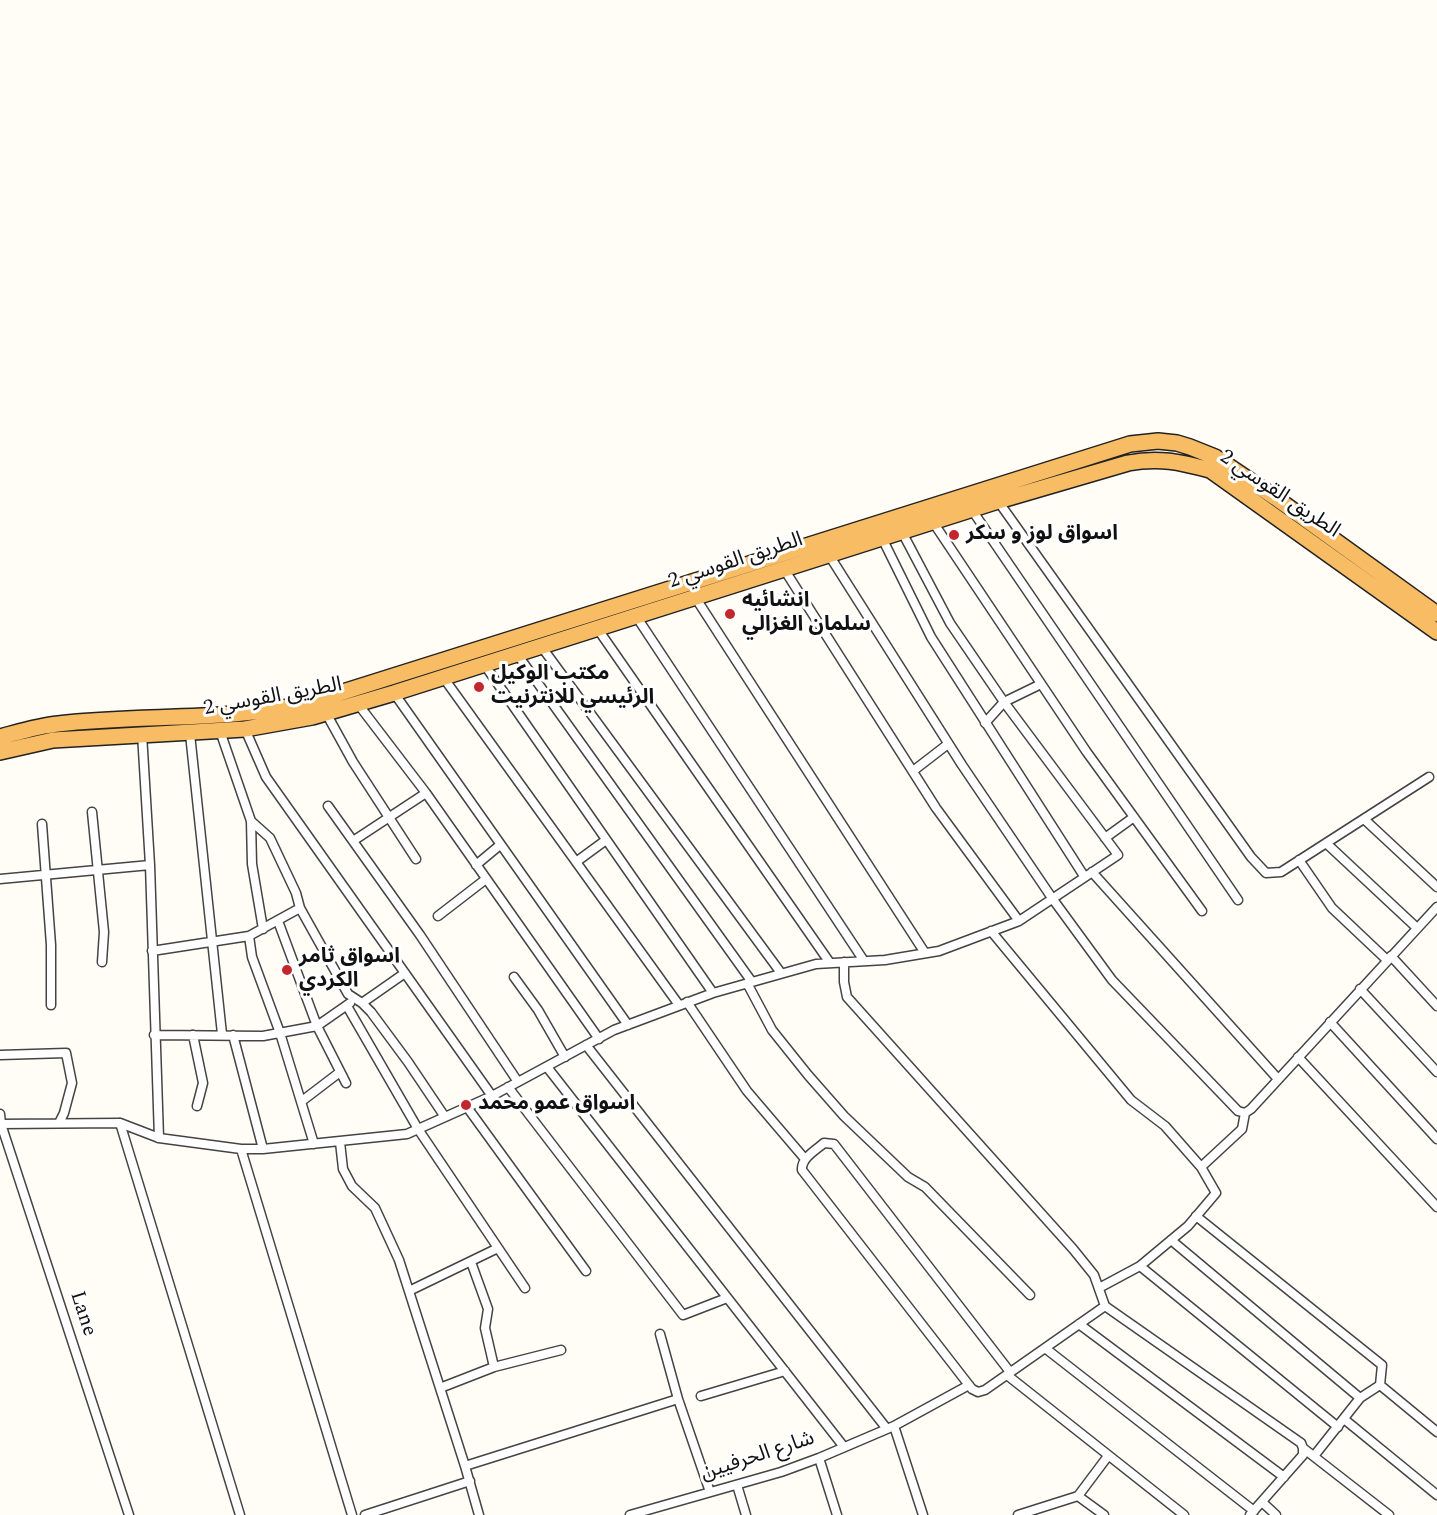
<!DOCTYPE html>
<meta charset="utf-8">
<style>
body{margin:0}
canvas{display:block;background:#fffdf5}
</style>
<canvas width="1437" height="1515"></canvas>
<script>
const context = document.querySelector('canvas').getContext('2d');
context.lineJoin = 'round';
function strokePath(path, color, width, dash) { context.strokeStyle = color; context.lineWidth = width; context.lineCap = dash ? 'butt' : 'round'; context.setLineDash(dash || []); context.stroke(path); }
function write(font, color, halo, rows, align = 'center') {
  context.font = font + ' Spectral,"Noto Sans Arabic",serif'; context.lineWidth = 6; context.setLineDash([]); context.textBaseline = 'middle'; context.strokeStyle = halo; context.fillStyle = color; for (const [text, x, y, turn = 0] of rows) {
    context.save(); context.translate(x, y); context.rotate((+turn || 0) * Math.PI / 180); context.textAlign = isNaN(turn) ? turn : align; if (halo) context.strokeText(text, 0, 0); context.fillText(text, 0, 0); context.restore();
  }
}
const minor = new Path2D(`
 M998,501L1251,857L1266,873L1281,872L1429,777
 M972,510L1238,900
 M933,522L1086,751L1202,911
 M882,538L931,637L1084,876
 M829,555L962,765L1052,898L1112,980L1238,1111L1245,1113L1251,1109L1437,907
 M784,569L936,808L1019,921
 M695,597L925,953
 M636,616L864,961
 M597,628L830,963
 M541,646L781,973
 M517,654L752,982
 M484,664L713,993
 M443,677L679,1005
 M394,693L628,1025
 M358,704L426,793L599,1039
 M326,713L353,762L416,859
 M985,723L1004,702L1041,684
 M245,729L266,777L492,1096
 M220,731L251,821L252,864L263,929
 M142,734L150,865L159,1138
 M190,734L222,1034
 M913,771L948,744
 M328,806L420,935L518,1082
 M92,812L104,932L102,962
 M1364,819L1437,887
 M251,821L270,838L296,893L300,908L348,994L362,1003L371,1012L408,1062L445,1117
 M42,824L51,945V1005
 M1105,838L1134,817
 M353,841L426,793
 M1326,843L1417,928
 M1299,860L1332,908L1387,960
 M576,862L606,840
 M476,865L500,845
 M1092,872L1278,1079
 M0,879L150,865
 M438,916L486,879
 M278,921L317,1026L346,1083
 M991,931L1131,1100L1165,1126L1201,1167L1216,1193L1188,1226L1140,1266L1099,1288
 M249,936L252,957L280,1033L314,1144
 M152,951L249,936L300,908
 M1391,956L1437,1006
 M844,962V982L847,997L1073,1249L1094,1275L1105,1306L1301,1443L1303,1448L1389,1515
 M514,977L538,1010L565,1057
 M747,983L772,1030L808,1075L844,1116L908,1177L925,1187L1030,1295
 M1360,989L1437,1072
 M687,1002L747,1091L805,1159
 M362,1003L405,973
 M347,1006L418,1129L525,1288
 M1330,1022L1437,1139
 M154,1035L263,1036L317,1026L350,1003
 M193,1035L203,1083L197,1106
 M233,1035L263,1149
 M586,1045L887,1429
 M0,1055L66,1053L72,1083L64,1113L59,1123
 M1298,1057L1437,1207
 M547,1067L844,1447
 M508,1087L683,1315L727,1298
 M302,1101L340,1072
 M467,1107L586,1271
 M0,1114L1,1124L129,1515
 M120,1123L240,1515
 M0,1124L120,1123L159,1138L241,1149H263L407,1134L492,1096L614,1030L713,993L816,964L885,960L939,951L1019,921L1118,855L1004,702L950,623L902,532
 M340,1142L343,1169L352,1186L375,1208L399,1260L465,1466L479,1515
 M241,1149L352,1515
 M1201,1167L1242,1129L1245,1113
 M1196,1216L1382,1365L1380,1385L1360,1398L1314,1456
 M1171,1240L1360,1398
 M471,1262L488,1309L485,1328L494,1367
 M1140,1266L1338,1427
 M409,1291L498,1248
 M1079,1324L1284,1477
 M660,1334L678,1399L710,1492
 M1045,1348L1254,1511
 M1010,1372L834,1144L824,1143C816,1150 801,1158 802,1170L972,1389L978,1392L985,1390L1105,1306
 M1007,1375L1184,1515
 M1380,1385L1437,1432
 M440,1388L494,1367L561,1350
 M701,1396L785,1371
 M1344,1419L1437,1495
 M894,1426L923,1515
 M819,1458L837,1515
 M465,1466L678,1399
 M737,1485L746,1515
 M1078,1496L1104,1515
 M1262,1502L1276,1515
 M365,1515L470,1481
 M630,1515L781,1472L819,1458L894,1426L969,1385
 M1018,1515L1078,1496L1108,1456
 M1250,1515L1303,1455V1448`);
const trunk = new Path2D(`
 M0,737C19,732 38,726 58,724C142,714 226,722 308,703L1130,444L1158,441L1177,443L1190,447L1215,457L1276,498L1437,614
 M0,752L53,740L245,729L312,717L394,693L998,501L1128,463C1159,457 1180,462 1210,470L1437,632`);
const markers = [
 [954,535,6,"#c4262e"],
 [730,614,6,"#c4262e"],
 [479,687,6,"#c4262e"],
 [287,970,6,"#c4262e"],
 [466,1105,6,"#c4262e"]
];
const streetNames = [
 ["الطريق القوسي 2",1279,495,34],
 ["الطريق القوسي 2",736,562,-18],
 ["الطريق القوسي 2",273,698,-10],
 ["Lane",82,1314,72],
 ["شارع الحرفيين",758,1457,-18]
];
const poiNames = [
 ["اسواق لوز و سكر",966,535],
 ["انشائيه",742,602],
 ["سلمان الغزالي",742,626],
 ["مكتب الوكيل",491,675],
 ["الرئيسي للانترنيت",491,699],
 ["اسواق ثامر",299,958],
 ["الكردي",299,982],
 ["اسواق عمو محمد",478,1105]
];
strokePath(minor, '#444', 11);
strokePath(trunk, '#222', 18);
strokePath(minor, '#fff', 8);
strokePath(trunk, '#f7bc64', 15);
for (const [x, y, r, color] of markers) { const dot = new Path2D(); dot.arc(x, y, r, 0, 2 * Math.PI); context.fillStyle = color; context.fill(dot); strokePath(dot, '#fff', 2); }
write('21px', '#111', '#fff', streetNames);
write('bold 21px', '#111', '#fff', poiNames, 'left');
</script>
